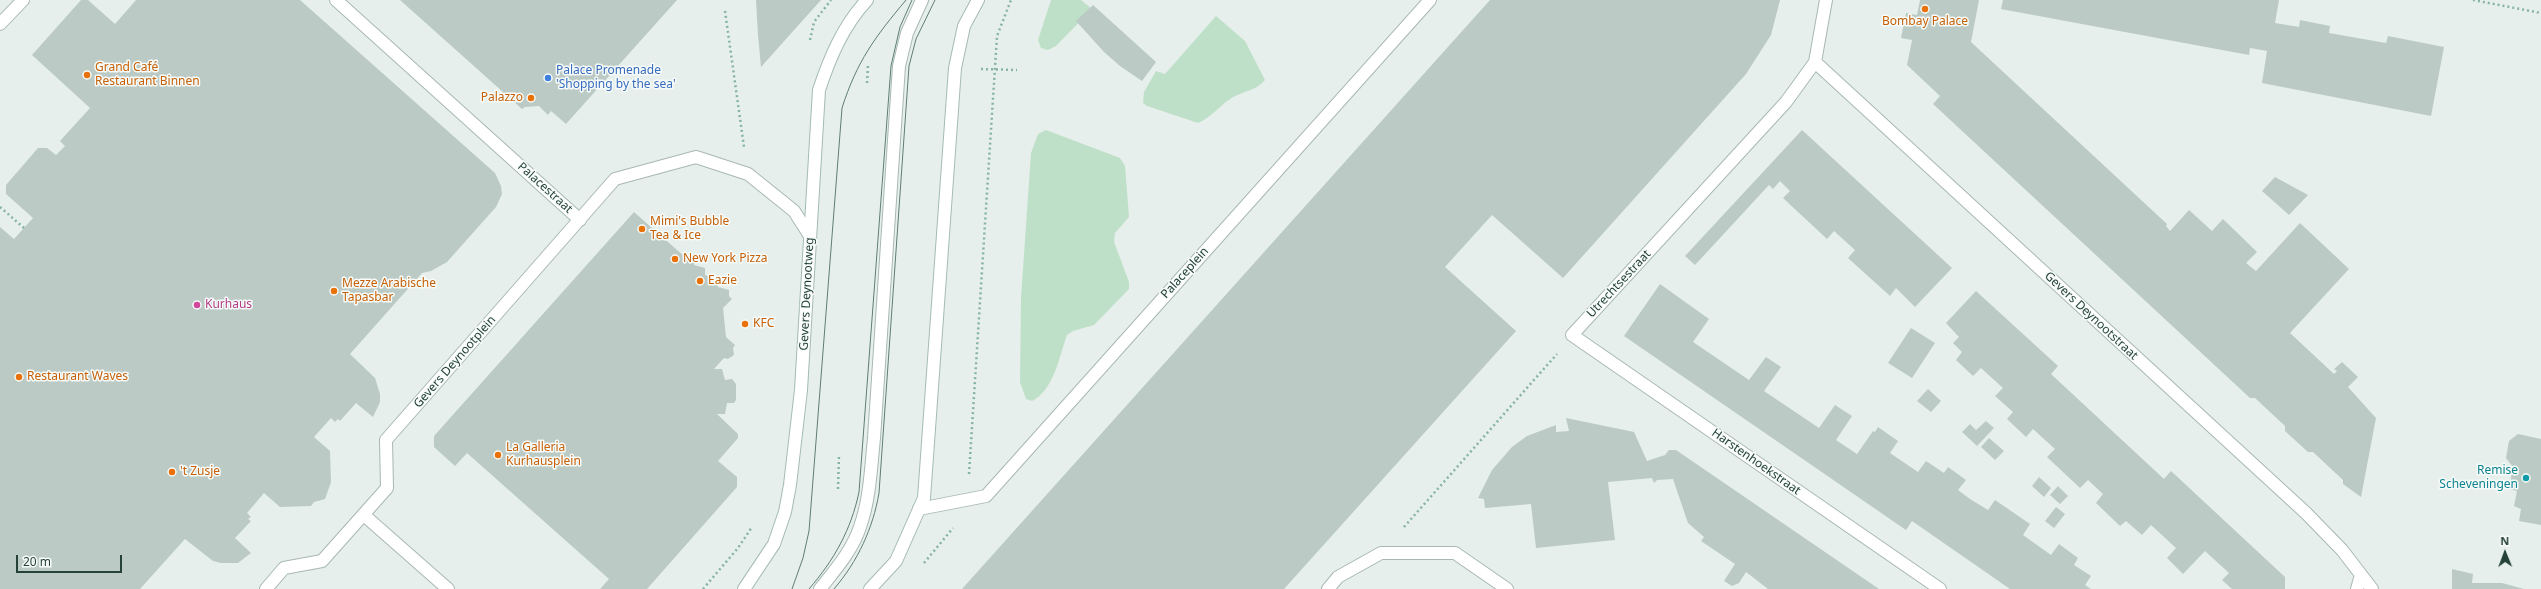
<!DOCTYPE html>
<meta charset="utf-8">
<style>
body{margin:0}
#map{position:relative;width:2541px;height:589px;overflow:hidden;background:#e6efeb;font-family:"Noto Sans",sans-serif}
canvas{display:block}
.north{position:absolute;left:2485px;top:533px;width:40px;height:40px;-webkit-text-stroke:3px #f7fbf9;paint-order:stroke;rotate:359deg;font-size:11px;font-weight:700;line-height:16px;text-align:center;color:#24423a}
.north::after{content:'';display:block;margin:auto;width:14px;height:18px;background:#24423a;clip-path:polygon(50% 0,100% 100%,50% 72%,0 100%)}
.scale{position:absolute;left:16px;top:555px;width:106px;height:18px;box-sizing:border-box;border:2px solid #24423a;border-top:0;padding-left:5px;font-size:12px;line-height:14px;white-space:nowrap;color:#24423a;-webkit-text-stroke:3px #f7fbf9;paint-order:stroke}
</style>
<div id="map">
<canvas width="2541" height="589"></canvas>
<div class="north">N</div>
<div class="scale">20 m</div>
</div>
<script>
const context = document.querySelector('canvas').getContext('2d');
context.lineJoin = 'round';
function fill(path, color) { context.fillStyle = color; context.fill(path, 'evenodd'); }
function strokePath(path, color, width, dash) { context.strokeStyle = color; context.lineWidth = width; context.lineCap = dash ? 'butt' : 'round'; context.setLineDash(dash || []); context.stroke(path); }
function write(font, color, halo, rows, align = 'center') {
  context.font = font + ' "Noto Sans",sans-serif'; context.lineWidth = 3; context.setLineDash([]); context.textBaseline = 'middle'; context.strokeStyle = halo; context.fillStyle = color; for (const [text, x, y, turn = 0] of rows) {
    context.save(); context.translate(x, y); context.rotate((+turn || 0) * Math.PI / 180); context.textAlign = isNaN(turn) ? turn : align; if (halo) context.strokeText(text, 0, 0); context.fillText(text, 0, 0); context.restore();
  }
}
const green = new Path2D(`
 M1051,0H1081L1092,9L1056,46L1048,50L1041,48L1038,40Z
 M1216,16L1245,41L1265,80C1257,90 1245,91 1233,97C1220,105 1212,117 1198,123L1147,106L1143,103L1144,92L1156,71L1165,74Z
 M1046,130L1120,158L1125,166L1129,217L1115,233L1114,242L1129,282V289L1094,325L1073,331L1067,335C1059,357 1054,390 1032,401L1026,399L1020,382L1021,298L1031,153L1038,134Z`);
const building = new Path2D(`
 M81,0H88L115,24L136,0H300L495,173L501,186L502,194L496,207L447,262L431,271L422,273L350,354L375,378L380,394V402L373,417L356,403L340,421L338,419L335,422L331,418L314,437L330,451L331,482L325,499L314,502L311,506L280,507L264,493L247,513L251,517L248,519L251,521L235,538L251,553L238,563H221L213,561L185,539L140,589H0V227L14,239L33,218L6,194V185L38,148H47L56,155L65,146L60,141L90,108L32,55Z
 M400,0H677L566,124L551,111L548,115L539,106L525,107L522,109Z
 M756,0H821L761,67L758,35Z
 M1490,0H1780L1771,35L1746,74L1563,278L1492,215L1445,267L1516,331L1284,589H962Z
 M1920,0H1979L1971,42L2167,224L2166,226L2170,231L2189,210L2212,231L2223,219L2257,252L2246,263L2256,271L2300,223L2349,269L2290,333L2334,374L2337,371L2334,369L2342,362L2358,377L2348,387L2376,418L2361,497L2343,484V480L2313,452H2308L2285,431V426L2255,398H2250L1933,104L1940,96L1907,65L1912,40L1901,38L1906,13L1917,15Z
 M2003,0H2279L2275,23L2299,27L2300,20L2330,26L2329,33L2386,43L2388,36L2444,47L2431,116L2262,83L2267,51L2250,48L2249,55L2001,9Z
 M1093,5L1156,62L1142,81L1120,66L1104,52L1076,21Z
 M1802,130L1952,268L1915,307L1896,288L1890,296L1848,258L1855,250L1834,231L1827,239L1783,198L1790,191L1780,181L1773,189L1769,185L1695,265L1685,256Z
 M2275,177L2308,195L2289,215L2262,191Z
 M634,212L685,257L692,256L695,262L694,265L705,268V275L718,280V287L729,290V296L732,299L723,308L726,337L735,345L733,348L734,355L728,359L724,358L714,369H722L725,380L732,379L736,384V400L734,403H727L725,414H717L738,434V438L718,461L737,477V487L647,589H600L609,579L467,453L455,466L434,447V436Z
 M1660,284L1709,319L1693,342L1749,380L1766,357L1781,367L1764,391L1819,428L1835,405L1852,416L1836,440L1857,454L1873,431L1875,432L1878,427L1898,441L1890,453L1918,472L1926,461L1944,473L1948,467L1966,480L1958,490L1970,499L1988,510L1995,500L2030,524L2023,535L2051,555L2059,544L2078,558L2074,565L2091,576L2085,585L2091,589H2010L1912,521L1906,530L1624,336Z
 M1976,291L2058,366L2051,374L2164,479L2171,471L2285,577V589H2232L2222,580L2229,573L2205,551L2183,574L2167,558L2176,548L2151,525L2142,535L2126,521L2120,526L2096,503L2103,494L2088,480L2080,488L2047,457L2055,449L2033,429L2026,437L2007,419L2013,412L1995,396L2003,388L1981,368L1973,376L1956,360L1962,352L1953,343L1959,337L1946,323Z
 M1911,328L1935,343L1912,378L1888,363Z
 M1928,389L1941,401L1931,412L1917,401Z
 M1566,418L1634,432L1647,461L1665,455L1669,450H1676L1879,589H1768L1746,572L1739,583L1732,586L1724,581L1735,564L1701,541L1704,537L1688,523L1673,479L1657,480L1654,483L1652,478L1608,482L1615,540L1536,548L1531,504L1485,508L1484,499L1478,498L1492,470L1512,447L1527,436L1556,425V432L1569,431Z
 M1986,421L1994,428L1977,446L1962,432L1970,424L1976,430Z
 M2518,434L2541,439V525L2519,521L2521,509L2514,506L2517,491L2509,489L2513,467L2506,458L2509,441Z
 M1989,438L2004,451L1995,460L1981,447Z
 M2039,477L2051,488L2044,497L2032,486Z
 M2058,486L2068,496L2060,504L2050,495Z
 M2056,507L2065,514L2054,528L2045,521Z
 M2452,569L2473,574L2472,583H2502L2524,589H2452Z`);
const path = new Path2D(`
 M2473,0L2541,13
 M725,11L744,147
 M810,40L814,22L831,0
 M981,69L1017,70
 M867,83L868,65
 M0,207L24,228
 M969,474L997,36L1011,0
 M838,489L839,455
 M1404,527L1557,354
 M924,563L953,528
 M703,589L738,548L752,527`);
const lane = new Path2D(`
 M266,589L284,568L322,561L387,488L386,440L615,179L696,157L748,174L794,211L810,236
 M820,589C835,570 852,551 860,527C870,499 871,467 874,438L899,66L907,33L922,0`);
const street = new Path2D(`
 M336,0L580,220
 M1826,0L1815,62L1786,102L1572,335L1940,589
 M0,24L23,0
 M1815,62L2306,513L2342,550L2372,589
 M919,509L986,496L1430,0
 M365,516L448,589
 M1328,589L1338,577L1381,553H1455L1507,589
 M2357,589L2361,575`);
const secondary = new Path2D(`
 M744,589L774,544L785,512L790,485L801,390L819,90C830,57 843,26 867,0
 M870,589L896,561L924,498L955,68L964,26L978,0`);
const tram = new Path2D(`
 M792,589L803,558L809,531L842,108C857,61 875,37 906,0
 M809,589C834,560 851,530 859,492L891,66L900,27L912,0
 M834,589C858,561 873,528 879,493L909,66L916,39L935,0`);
const markers = [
 [1925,9,4,"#e8710a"],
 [87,75,4,"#e8710a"],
 [548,78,4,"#3f7fe0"],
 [531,98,4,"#e8710a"],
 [642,229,4,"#e8710a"],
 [675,259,4,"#e8710a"],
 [700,281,4,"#e8710a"],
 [334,291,4,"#e8710a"],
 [197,305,4,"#d1479c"],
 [745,324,4,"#e8710a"],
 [19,377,4,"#e8710a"],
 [498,455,4,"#e8710a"],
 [172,472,4,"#e8710a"],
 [2526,478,4,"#0f9aa8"]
];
const foodNames = [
 ["Bombay Palace",1925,22,"center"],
 ["Grand Café",95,68],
 ["Restaurant Binnen",95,82],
 ["Palazzo",523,98,"right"],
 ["Mimi's Bubble",650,222],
 ["Tea & Ice",650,236],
 ["New York Pizza",683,259],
 ["Eazie",708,281],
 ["Mezze Arabische",342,284],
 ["Tapasbar",342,298],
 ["KFC",753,324],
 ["Restaurant Waves",27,377],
 ["La Galleria",506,448],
 ["Kurhausplein",506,462],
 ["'t Zusje",180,472]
];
const shopNames = [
 ["Palace Promenade",556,71],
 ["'Shopping by the sea'",556,85]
];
const streetNames = [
 ["Palacestraat",545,188,42],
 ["Palaceplein",1185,273,-48],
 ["Utrechtsestraat",1619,284,-47],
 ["Gevers Deynootweg",807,294,-87],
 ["Gevers Deynootstraat",2091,316,43],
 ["Gevers Deynootplein",455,362,-49],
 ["Harstenhoekstraat",1756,462,35]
];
const hotelNames = [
 ["Kurhaus",205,305]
];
const cultureNames = [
 ["Remise",2518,471],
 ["Scheveningen",2518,485]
];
fill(green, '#bfe0c8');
fill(building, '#bbcac4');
strokePath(lane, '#a8b8b2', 14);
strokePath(street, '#a8b8b2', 14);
strokePath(secondary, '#a4bbb3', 14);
strokePath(path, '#86b3a5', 2.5, [2, 3]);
strokePath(lane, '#fff', 12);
strokePath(street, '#fff', 12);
strokePath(secondary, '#fff', 12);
strokePath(tram, '#5f7d75', 1);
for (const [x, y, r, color] of markers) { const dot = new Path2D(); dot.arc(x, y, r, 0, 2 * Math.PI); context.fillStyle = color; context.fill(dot); strokePath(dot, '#f7fbf9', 1.5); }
write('12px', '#c56008', '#f7fbf9', foodNames, 'left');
write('12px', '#366cbe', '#f7fbf9', shopNames, 'left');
write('12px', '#24423a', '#f7fbf9', streetNames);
write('12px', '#b23c85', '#f7fbf9', hotelNames, 'left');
write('12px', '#0d838f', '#f7fbf9', cultureNames, 'right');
</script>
